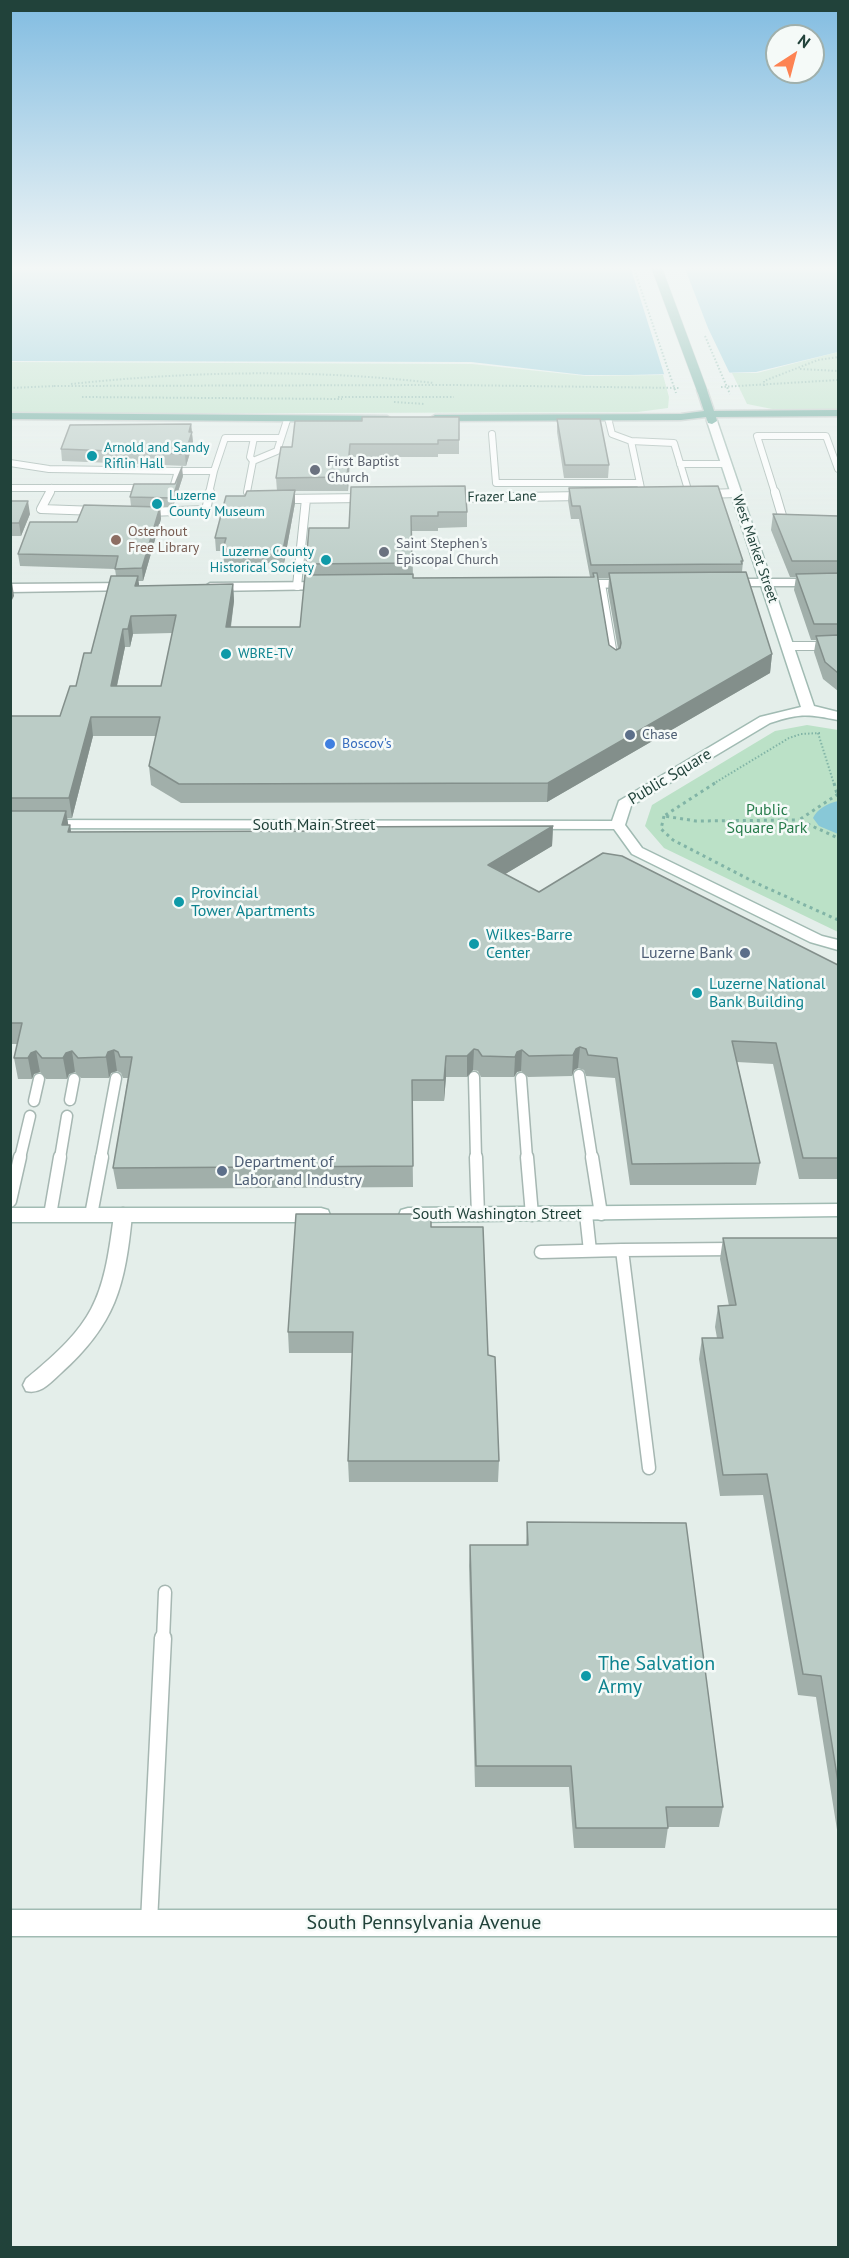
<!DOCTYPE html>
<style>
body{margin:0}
#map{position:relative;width:849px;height:2258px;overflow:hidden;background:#e4eeea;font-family:"PT Sans",sans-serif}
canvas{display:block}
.frame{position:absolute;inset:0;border:12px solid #21423a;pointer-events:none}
.north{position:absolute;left:765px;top:24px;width:60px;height:60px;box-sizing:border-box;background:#f5faf8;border:2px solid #a0b0ac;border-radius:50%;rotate:36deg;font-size:16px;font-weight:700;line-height:24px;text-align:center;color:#21423a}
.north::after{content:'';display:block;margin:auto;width:21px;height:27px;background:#fd8353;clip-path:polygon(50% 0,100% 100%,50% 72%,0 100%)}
</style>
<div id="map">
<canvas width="849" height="2258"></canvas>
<div class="frame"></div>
<div class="north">N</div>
</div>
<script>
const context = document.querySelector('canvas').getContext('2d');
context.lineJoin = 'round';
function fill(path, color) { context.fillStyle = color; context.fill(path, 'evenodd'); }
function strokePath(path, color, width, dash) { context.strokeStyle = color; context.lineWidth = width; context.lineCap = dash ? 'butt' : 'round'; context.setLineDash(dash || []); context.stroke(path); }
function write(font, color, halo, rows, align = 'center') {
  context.font = font + ' "PT Sans",sans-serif'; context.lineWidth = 5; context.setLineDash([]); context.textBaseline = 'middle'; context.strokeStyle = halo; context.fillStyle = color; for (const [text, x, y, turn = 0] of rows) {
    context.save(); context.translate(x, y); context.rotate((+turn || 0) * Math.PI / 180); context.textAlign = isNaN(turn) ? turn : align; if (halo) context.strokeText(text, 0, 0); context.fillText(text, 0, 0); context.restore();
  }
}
const green = new Path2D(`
 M838,352V412H787L747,404L732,373H757Z
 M10,362L472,364L586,376L663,375L669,397L668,408L638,412L11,414Z
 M807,725L838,730V932L664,848L645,826L652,805L775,731Z`);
const water = new Path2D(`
 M10,266H838V352L756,372L629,375H584L471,362L11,361Z
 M838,801V834L819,826L813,818C817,809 828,803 838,801Z`);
const pier = new Path2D(`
 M630,266H684L708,328L731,376L665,377Z`);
const pathFar1 = new Path2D(`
 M800,369L838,371
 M71,384C193,371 312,369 434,383
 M54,386L451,385L680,388
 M764,386V381L818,360L838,357
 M721,387L838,380
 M10,388L55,386
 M82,397L342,399
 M338,397H454
 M394,402L425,404
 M818,733L834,784
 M713,784L789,738L801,734L820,733`);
const path = new Path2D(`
 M715,783L664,816L696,821L799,820
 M834,783L837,794
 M838,794L799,820L838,838
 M664,816L661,829L673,840L756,883L838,920`);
const laneFar4 = new Path2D(`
 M608,418L612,434L631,441L674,443L689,493
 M492,434L496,483H640
 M254,438L250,457L253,461L277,451L287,420
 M631,441L641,488
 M10,463L49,469L178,471L173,488H165
 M680,464H726
 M178,471H214L225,438H281
 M10,488H146
 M247,492L253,461
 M49,493L52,488
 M209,493L214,471
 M725,493H736
 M775,493L757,436H826L838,469`);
const laneFar3 = new Path2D(`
 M50,492L41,509L97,511
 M775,492L783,519H790
 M707,494L736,493
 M452,498L583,496
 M281,499L364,498
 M148,512L206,510L210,492
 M601,584L614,661
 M297,586L306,499
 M788,646H838`);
const laneFar2 = new Path2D(`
 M579,1075L592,1158
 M474,1077L476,1158
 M521,1078L527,1158
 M70,1100L74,1079
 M34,1101L39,1079
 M20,1158L30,1116
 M60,1158L67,1116
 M101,1158L116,1078`);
const laneFar1 = new Path2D(`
 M476,1157L478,1215
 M527,1157L532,1215
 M592,1157L601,1214
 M10,1201L20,1157
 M586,1214L590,1251
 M50,1215L60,1157
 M91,1215L102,1157
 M622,1250L733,1249
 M541,1252L622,1250L649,1468
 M163,1640L165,1592`);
const lane = new Path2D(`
 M149,1922L163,1638`);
const street = new Path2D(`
 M726,579H838V586H722L720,583Z
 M576,580H633L639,584L633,588L572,587L570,584Z
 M327,582L331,583V589L210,591L204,587L210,583Z
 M132,583L138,587L136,590L10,592V584Z
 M123,1208L130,1210L132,1215C125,1286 116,1324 60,1374C50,1383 40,1395 26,1391L23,1385L26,1379C94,1323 103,1302 114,1215L116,1210Z`);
const secondary = new Path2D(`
 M712,418L717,421L814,706L838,712V720C808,714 800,713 770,723L631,806L625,825L642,848L822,936L838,940V950L810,942L632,854L614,829L10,828V820L612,821L619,801L760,717L801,707L707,421Z
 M838,1204V1216L408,1222L401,1220L399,1215L401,1210L408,1208Z
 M10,1208H321L328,1210L330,1215L328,1220L321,1222H10Z
 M10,1910H838V1936H10Z`);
const primary = new Path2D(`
 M702,387L707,390L714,411L838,410V416L716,417L717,421L712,424L708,423L706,417L681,420L435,421L430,418L435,415L681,414L704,411L697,390Z
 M10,413L387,416L392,419L387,422L10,419Z`);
const pathBridge = new Path2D(`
 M633,266L676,393
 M705,336L730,394`);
const primaryBridge = new Path2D(`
 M656,266L702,390`);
const wall = new Path2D(`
 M459,417V454H438V457H350L348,491H295V503L284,563H224L223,551H216L215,538L277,491L276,478L292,447L362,421Z
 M557,419L609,465L608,478H564L557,432Z
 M191,424L193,443L186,466L62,461L61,449Z
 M183,476L173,507H160L161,519L143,581H138L139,586L233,584L234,601L231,627H300L307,575L306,564L349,528L351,487L467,512V527L438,528V531H412L413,578L590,577L579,519H571L568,501L569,488L743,561L742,572L772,654L770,673L547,802L181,803L151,785L149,766L156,736H93L72,818H67L68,825H70L71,832L323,831L553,826L552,846L505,874L539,892L838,965V1179H799L773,1064L737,1062L760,1163L756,1185H630L615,1078L586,1076L584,1070L578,1068L574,1070L572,1076L528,1077L521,1071L517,1072L514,1077H481L478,1071L473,1070L467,1077H446L444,1101H412L413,1187L117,1189L113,1168L128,1078H123L121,1073L117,1071L111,1073L109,1078H81L75,1072L69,1074L67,1079H46L40,1072L34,1074L32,1079H18L14,1058L18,1044H10V716H60L76,686L91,653L116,576L115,569L20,566L18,554L77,522L131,506L130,497L175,484ZM598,578H609L608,591L618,649L616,650L609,645ZM172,633L161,686H117L125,647H130L133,634Z
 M10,501L30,514L21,536H10Z
 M773,514L838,516V691L823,679L814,652L816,640H811L794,590L796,577H790L771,530Z
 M431,1227L488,1355L499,1461L498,1482H349L348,1461L352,1353H289L288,1332Z
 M723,1238H838V1836L816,1697L798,1695L763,1495L720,1496L699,1359L702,1338H717L715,1327L718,1306H729L720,1259Z
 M527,1522L723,1807L719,1827H668L665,1848H574L569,1787H475L469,1566L470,1545H526Z`);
const shadedWall = new Path2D(`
 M191,424L193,443L186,466L185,454Z
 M350,444V457L348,491L347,477Z
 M182,467L183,476L173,507V498Z
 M295,490V503L284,563L283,550Z
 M28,501L30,514L21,536L19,523Z
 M160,507L161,519L143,581L142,568Z
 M138,576L140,593L135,586Z
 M12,582L14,596L10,604V586Z
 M233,584L234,601L228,645L226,627Z
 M131,616L133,634L130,647L128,629Z
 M123,629L125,647L113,704L111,686Z
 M772,654L770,673L547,802L548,783Z
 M91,717L93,736L72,818L69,798Z
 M66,811L69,829L70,825L73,845L62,825Z
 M553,826L552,846L487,885L488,865Z
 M580,1047L578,1068L574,1070L572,1076L573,1055L576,1049Z
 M474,1049L473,1070L467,1077V1056Z
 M114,1050L117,1071L111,1073L109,1078L106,1057L108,1052Z
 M522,1050L521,1071L517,1072L514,1077L515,1057L517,1052Z
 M36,1051L40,1072L34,1074L32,1079L28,1058L31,1053Z
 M72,1051L75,1072L69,1074L67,1079L63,1058L66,1053Z
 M446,1056V1077L444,1101V1080Z`);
const building = new Path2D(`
 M362,417H459V440H438V444H350L347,477L276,478L281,447H292L295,421H362Z
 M557,419H600L609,465H565Z
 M191,424L189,432H192L185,454L61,449L70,425Z
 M182,467L173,498L130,497L134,484H175Z
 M465,486L467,512H438V516H411L412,563L306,564L309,528H349L351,487Z
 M718,486L743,561H741L742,564L591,565L580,506H572L569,488Z
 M295,490L283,550L223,549L226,538H215L226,496H245L247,491Z
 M10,501H28L19,523H10Z
 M84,505L160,507L142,568L115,569L118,556L18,554L30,522H77Z
 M773,514L838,516V561H792Z
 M746,572L772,654L548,783L179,784L149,766L160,717H91L69,798H10V716H60L70,686H76L84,653H91L111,576H138L135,586L233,584L226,627H300L305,575L413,574V578L594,577L593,573H597L609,645L616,650L620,648L621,643L609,573ZM176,615L161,686H111L123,629H128L131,616Z
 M838,573V624H814L796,574Z
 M838,635V673L825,662L816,636Z
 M10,811H66L62,825H70L68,832L323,831L324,827L553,826L488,865L539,892L603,853L622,856L838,965V1158H803L776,1043L732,1041L760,1163L632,1164L617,1058L588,1055L586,1049L580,1047L576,1049L573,1055L529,1056L522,1050L517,1052L515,1057L482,1056L478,1050L474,1049L467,1056H446L444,1080H412L413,1166L113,1168L132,1057H120L118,1052L114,1050L108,1052L106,1057L78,1058L72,1051L66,1053L63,1058H42L36,1051L31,1053L28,1058H14L22,1023H10Z
 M296,1214H431V1227H483L488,1355L495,1357L499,1461H348L353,1332H288Z
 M723,1238H838V1782L821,1676L803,1674L767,1474L723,1475L702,1338H723L718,1306L736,1305Z
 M527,1522L686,1523L723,1807H666L668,1828H576L571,1766H476L470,1545H528Z`);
const markers = [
 [92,456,6,"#0f9aa8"],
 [315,470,6,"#6b7280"],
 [157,504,6,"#0f9aa8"],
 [116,540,6,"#8d6e63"],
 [384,552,6,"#6b7280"],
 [326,560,6,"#0f9aa8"],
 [226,654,6,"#0f9aa8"],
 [630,735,6,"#5c6f8a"],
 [330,744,6,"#3f7fe0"],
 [179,902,6,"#0f9aa8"],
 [474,944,6,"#0f9aa8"],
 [745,953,6,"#5c6f8a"],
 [697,993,6,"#0f9aa8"],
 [222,1171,6,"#5c6f8a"],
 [586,1676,6,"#0f9aa8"]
];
const farCulturenames = [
 ["Arnold and Sandy",104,448],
 ["Riflin Hall",104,464],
 ["Luzerne",169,496],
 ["County Museum",169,512],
 ["Luzerne County",314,552,"right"],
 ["Historical Society",314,568,"right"],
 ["WBRE-TV",238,654]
];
const farWorshipnames = [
 ["First Baptist",327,462],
 ["Church",327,478],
 ["Saint Stephen's",396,544],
 ["Episcopal Church",396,560]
];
const farStreetnames = [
 ["Frazer Lane",502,497,-1],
 ["West Market Street",755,549,71]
];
const farEducationnames = [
 ["Osterhout",128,532],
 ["Free Library",128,548]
];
const farServicenames = [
 ["Chase",642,735]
];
const farShopnames = [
 ["Boscov's",342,744]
];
const streetNames = [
 ["Public Square",670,777,-31],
 ["South Main Street",314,825],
 ["South Washington Street",497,1214]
];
const parkNames = [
 ["Public",767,810],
 ["Square Park",767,828]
];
const cultureNames = [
 ["Provincial",191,893],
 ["Tower Apartments",191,911],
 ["Wilkes-Barre",486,935],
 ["Center",486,953],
 ["Luzerne National",709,984],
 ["Bank Building",709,1002]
];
const serviceNames = [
 ["Luzerne Bank",733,953],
 ["Department of",234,1162,"left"],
 ["Labor and Industry",234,1180,"left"]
];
const nearCulturenames = [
 ["The Salvation",598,1664],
 ["Army",598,1687]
];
const nearStreetnames = [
 ["South Pennsylvania Avenue",424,1923]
];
fill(green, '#bbe1c7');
fill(water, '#88c8d7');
fill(pier, '#e4eeea');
strokePath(laneFar4, '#a6b7b2', 8);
strokePath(laneFar3, '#a6b7b2', 10);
strokePath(laneFar2, '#a6b7b2', 13);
strokePath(laneFar1, '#a6b7b2', 15);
strokePath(lane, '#a6b7b2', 19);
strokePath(street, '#a6b7b2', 3);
strokePath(secondary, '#a1bbb3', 3);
strokePath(primary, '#c1cac8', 3);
strokePath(pathFar1, '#81b4a6', 2, [1.5, 2]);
strokePath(path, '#81b4a6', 3, [3, 4]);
strokePath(laneFar4, '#fff', 6);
strokePath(laneFar3, '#fff', 8);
strokePath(laneFar2, '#fff', 10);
strokePath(laneFar1, '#fff', 12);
strokePath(lane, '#fff', 16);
fill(street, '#fff');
fill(secondary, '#fff');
fill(primary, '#65a799');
strokePath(primaryBridge, '#c1cac8', 11, []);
strokePath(pathBridge, '#81b4a6', 2, [1.5, 2]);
strokePath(primaryBridge, '#65a799', 10);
fill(wall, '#a1afaa');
fill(shadedWall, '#838f8b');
fill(building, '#bbccc6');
strokePath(building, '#838f8b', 1.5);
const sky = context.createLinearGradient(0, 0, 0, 583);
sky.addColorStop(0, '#81bce1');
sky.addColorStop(0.46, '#f3f7f6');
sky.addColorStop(1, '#f3f7f600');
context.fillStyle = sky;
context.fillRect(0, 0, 849, 583);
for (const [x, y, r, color] of markers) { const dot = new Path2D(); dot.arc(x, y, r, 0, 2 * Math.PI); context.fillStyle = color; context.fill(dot); strokePath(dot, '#f5faf8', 2); }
write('14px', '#0d838f', '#f5faf8', farCulturenames, 'left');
write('14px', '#5b616d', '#f5faf8', farWorshipnames, 'left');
write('14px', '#21423a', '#f5faf8', farStreetnames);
write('14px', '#785e54', '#f5faf8', farEducationnames, 'left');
write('14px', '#4e5e75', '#f5faf8', farServicenames, 'left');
write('14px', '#366cbe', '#f5faf8', farShopnames, 'left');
write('16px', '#21423a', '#f5faf8', streetNames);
write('16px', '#287c4c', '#f5faf8', parkNames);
write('16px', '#0d838f', '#f5faf8', cultureNames, 'left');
write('16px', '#4e5e75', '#f5faf8', serviceNames, 'right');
write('20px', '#0d838f', '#f5faf8', nearCulturenames, 'left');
write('20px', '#21423a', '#f5faf8', nearStreetnames);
</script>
